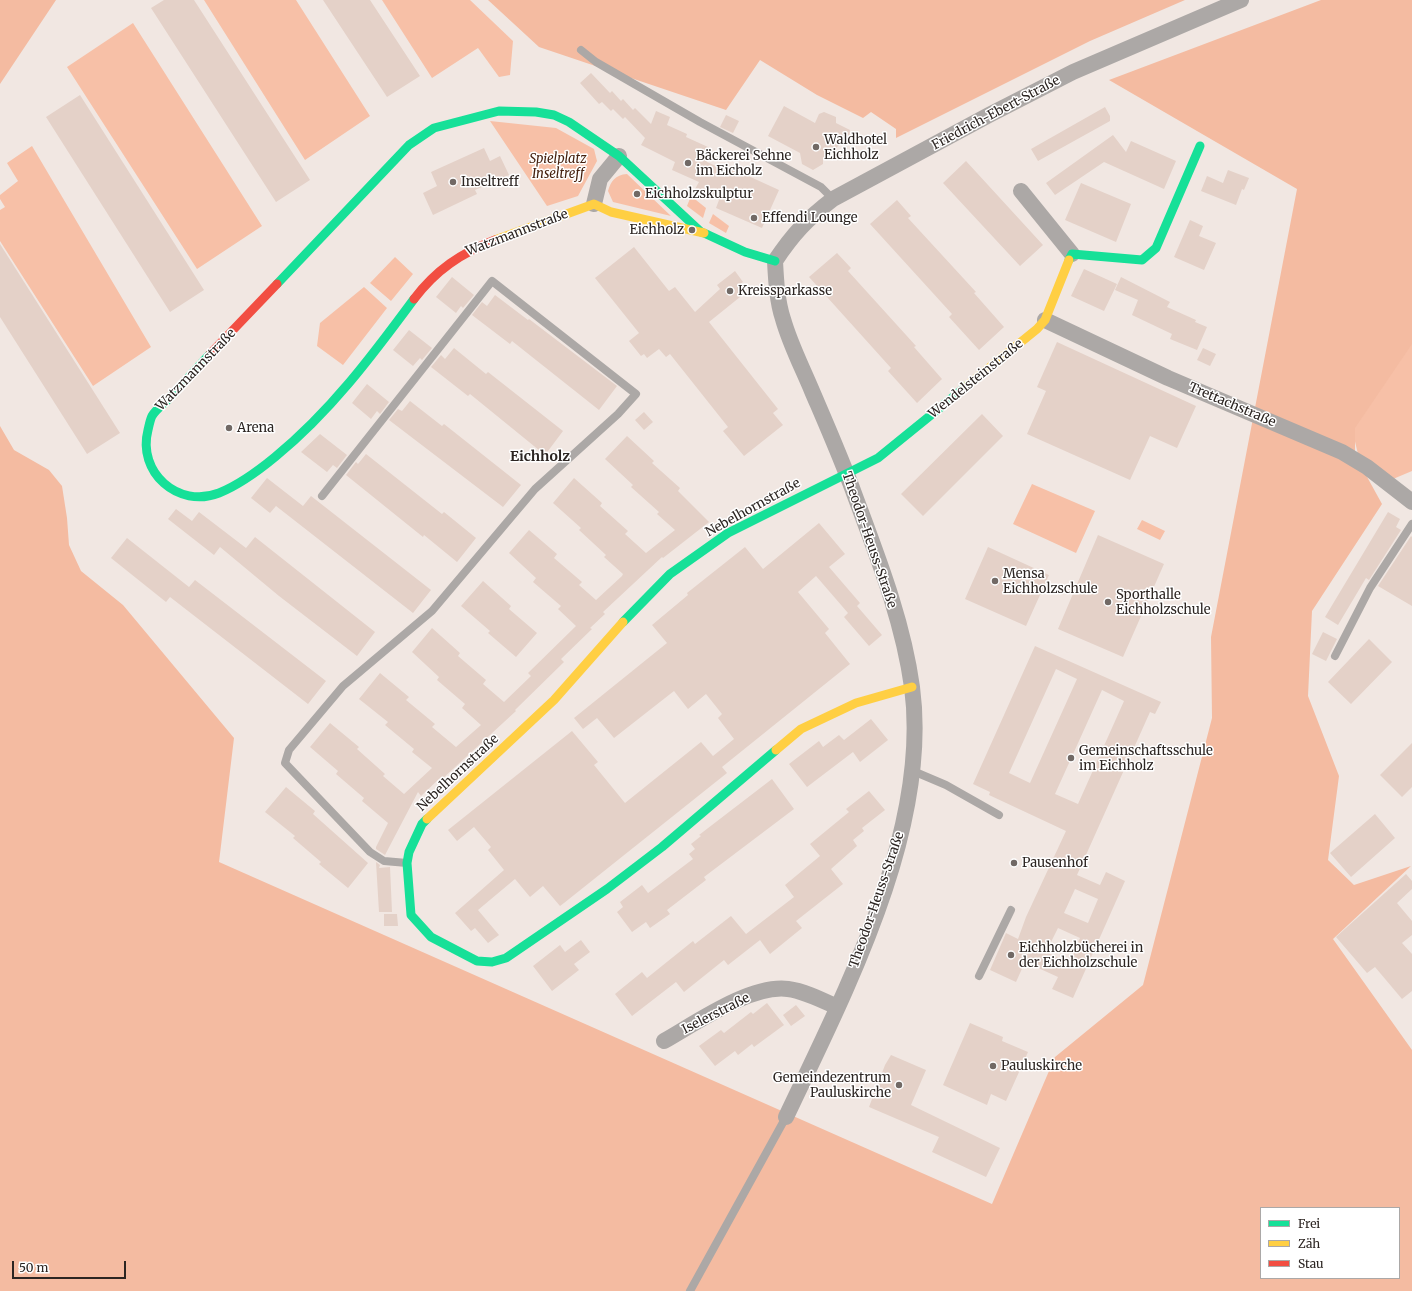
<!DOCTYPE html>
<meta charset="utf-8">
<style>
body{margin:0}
#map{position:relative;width:1412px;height:1291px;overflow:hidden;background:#f1e7e2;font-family:Merriweather,serif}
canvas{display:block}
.legend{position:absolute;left:1260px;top:1207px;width:140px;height:72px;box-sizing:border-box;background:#fff;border:1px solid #aba8a7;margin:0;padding:5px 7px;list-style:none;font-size:12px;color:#2c2522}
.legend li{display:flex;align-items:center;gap:8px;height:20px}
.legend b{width:20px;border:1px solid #aba8a7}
.scale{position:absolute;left:12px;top:1261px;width:114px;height:18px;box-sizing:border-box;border:2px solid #2c2522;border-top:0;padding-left:5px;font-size:12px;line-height:14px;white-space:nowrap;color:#2c2522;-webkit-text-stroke:3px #fff;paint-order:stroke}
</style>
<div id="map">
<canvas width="1412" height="1291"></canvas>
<ul class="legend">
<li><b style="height:5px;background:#16e098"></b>Frei</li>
<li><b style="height:5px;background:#ffcf43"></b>Zäh</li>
<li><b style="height:5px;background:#f24e42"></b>Stau</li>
</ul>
<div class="scale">50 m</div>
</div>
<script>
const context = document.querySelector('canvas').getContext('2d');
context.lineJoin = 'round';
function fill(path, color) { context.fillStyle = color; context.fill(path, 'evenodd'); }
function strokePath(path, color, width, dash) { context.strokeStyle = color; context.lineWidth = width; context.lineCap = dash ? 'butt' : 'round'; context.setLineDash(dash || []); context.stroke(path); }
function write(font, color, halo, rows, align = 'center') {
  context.font = font + ' Merriweather,serif'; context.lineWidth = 3; context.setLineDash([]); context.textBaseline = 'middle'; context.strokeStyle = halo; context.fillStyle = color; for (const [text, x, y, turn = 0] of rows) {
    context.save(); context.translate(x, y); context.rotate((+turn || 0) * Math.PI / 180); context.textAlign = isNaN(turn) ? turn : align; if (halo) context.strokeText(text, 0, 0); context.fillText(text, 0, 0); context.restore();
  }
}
const green = new Path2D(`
 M204,0H296L370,116L305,160Z
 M382,0H470L513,41L510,75L499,77L478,48L432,78Z
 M133,23L262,226L197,269L67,67Z
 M490,121L556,128L594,149L597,161L578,196L547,206Z
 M32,146L151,347L93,386L0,241V210L5,207L0,199V195L18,181L7,163Z
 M627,174L671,216L613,202L608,191C611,181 615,175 627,174Z
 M691,196L706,208L703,218L687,206Z
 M713,214L729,226L726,233L709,223Z
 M395,257L413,274L391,301L370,283Z
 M364,287L387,308L343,365L317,346L320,323Z
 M1412,338V471L1393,479L1358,454L1352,429Z
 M1032,484L1095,511L1076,553L1013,524Z
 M1142,520L1165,531L1160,540L1137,529Z`);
const forest = new Path2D(`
 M0,0H56L0,84Z
 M488,0H1185L1090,41L896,138V129L871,112L863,118L817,95L760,60L726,110L539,47Z
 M1321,0H1412V344L1355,428V455L1382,504L1312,611L1308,696L1339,776L1328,860L1354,885L1411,866L1333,939L1412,1050V1291H0V426L14,450L49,470L62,486L67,518L69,545L81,571L123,605L234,738L219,862L992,1204L1055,1057L1143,985L1212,718L1211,637L1297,189L1109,80ZM1261,1208H1399V1278H1261Z`);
const building = new Path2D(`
 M164,0H194L310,180L276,202L151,8Z
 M323,0H370L420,76L387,97Z
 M591,73L610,93L612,91L621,101L623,99L633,110L635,108L651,124L656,111L670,117L667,125L687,134L686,137L708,147L706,152L711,154L707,162L731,173L733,169L779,190L762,228L716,208L719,200L695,189L699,182L672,170L675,162L641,145L645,138L625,117L623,119L613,109L611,111L602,102L599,104L580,83Z
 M80,95L204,290L170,312L46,117Z
 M784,106L815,123L819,114L824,112L836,117V123L850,130L849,138L837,147V150L823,159V164L813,170L802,164L800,153L768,136Z
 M1105,107L1110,116V121L1038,161L1031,149Z
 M726,115L739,121L733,133L720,127Z
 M1113,135L1126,152L1131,141L1176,161L1164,189L1104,162L1055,195L1046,183Z
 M484,148L490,161L500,156L509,175L475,190L477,194L433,215L423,193L437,186L431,172Z
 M966,161L1043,245L1020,266L943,183Z
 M1228,170L1249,178L1244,190L1242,189L1236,205L1201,191L1207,176L1223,183Z
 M1081,183L1131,204L1116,242L1065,220Z
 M897,200L911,216L908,218L976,292L974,293L1004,327L979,350L949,317L952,314L870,224Z
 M1190,220L1203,226L1199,236L1216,243L1204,270L1174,257Z
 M0,244L120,433L87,454L0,317Z
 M634,247L669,291L675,287L695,312L720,289L717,285L735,271L743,282L739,285L745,293L709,322L778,409L773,413L783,425L744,456L723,431L728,427L670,354L666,357L659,349L647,358L644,354L641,356L629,341L639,333L595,278Z
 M837,253L851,268L848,271L916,346L914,347L942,379L917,403L888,371L891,368L809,277Z
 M1084,269L1117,284L1104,311L1071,296Z
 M452,277L474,295L463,308L461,306L456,313L436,297Z
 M1121,277L1170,302L1167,307L1196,320L1195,322L1207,327L1197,350L1170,339L1172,334L1132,315L1138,300L1115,290Z
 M495,295L528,320L529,319L617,386L599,410L512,341L510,344L472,315L482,302L487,306Z
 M409,330L432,348L422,360L420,358L413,366L393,350Z
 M1057,342L1196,406L1177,448L1150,436L1130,480L1027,434L1046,391L1037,387Z
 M454,348L486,374L488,372L563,431L545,455L470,394L468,396L431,367L441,355L445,359Z
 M1203,348L1216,354L1210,366L1197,360Z
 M367,384L389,402L380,414L377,411L371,419L352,403Z
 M410,401L442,426L444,424L521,485L503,507L389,420L398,409L402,411Z
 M644,412L653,422L644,430L635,420Z
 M982,414L1003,436L923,516L901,494Z
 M320,434L347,455L337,468L333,465L327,472L301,452Z
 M627,436L654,461L652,463L680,488L678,491L709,522L663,558L662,557L603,612L605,614L590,628L592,629L561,659L564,662L515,710L516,711L441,780L440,778L421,796L418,792L385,855L376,849V847L388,823L362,801L364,798L336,774L338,771L310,747L330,723L359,747L357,749L385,774L383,776L404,794L432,768L412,752L414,749L385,725L388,722L359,699L380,673L409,697L406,700L435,724L432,727L456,747L481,725L462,708L465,704L437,680L439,677L412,652L432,628L460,653L458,656L486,680L483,684L504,702L531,676L528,673L576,626L558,609L561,606L533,582L536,578L509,553L529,530L557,554L554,558L582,582L579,585L596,600L622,576L623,574L604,557L606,555L579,530L581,528L553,503L574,478L602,503L600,506L628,531L625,534L646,553L675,530L657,514L659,512L631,487L633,485L605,459Z
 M366,454L442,514L444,512L476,538L457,562L424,535L423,537L346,475L356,462L358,464Z
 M267,478L303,506L311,496L431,590L413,613L276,506L270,513L251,498Z
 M176,509L192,521L199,512L246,548L255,537L375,632L357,656L279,596L220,547L214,555L168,519Z
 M1388,512L1400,519L1396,527L1401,530L1369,580L1366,578L1338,625L1325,617Z
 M819,523L845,554L829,567L860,603L857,606L882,635L869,646L844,617L848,613L816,576L798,592L829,629L825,633L850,664L722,767L727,773L564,903L560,906L543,886L530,897L515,879L478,910L499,935L488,943L475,928L471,931L455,913L504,870L488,850L491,847L474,827L457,841L448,830L572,731L598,762L594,765L625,803L701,742L713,756L734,739L718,718L722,714L706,694L688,709L674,691L614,738L597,718L583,729L574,718L667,643L652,625L688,595L687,593L745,547L763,569Z
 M1098,535L1164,564L1123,657L1058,629Z
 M1411,536L1412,537V606L1378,586Z
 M127,538L189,587L195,580L326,681L308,704L170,597L166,602L111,558Z
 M988,547L1049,575L1026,626L965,599Z
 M483,581L511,606L509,609L537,633L516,657L488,633L490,631L461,606Z
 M1323,632L1337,639L1326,661L1312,654Z
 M1369,639L1392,662L1351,704L1328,682Z
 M1035,646L1161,702L1155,714L1150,712L1077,875L1100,885L1106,872L1125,881L1073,998L1052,989L1058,977L1025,962L1016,982L990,970L1006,933L1018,939L1026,917L1066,831L989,795L990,792L973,784ZM1056,669L1077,679L1030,783L1009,773ZM1102,690L1124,701L1078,804L1055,794ZM1075,889L1098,899L1088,923L1064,913ZM1058,928L1080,938L1069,963L1046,952Z
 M871,719L888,740L860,762L853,752L807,787L789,764L819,741L823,747L839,735L844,740Z
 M1412,743V787L1402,797L1380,775Z
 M772,779L794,809L704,877L706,880L667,910L670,914L650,928L646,922L632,932L617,912L623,907L620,902L642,885L648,893L693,859L689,854L695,849L691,844L701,836L699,835Z
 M286,787L315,811L313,814L368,863L348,888L319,864L321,862L293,838L295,836L265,812Z
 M869,791L885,810L862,828L864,831L853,840L857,846L831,869L843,884L796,921L802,928L770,954L760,940L728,965L724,960L684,992L676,982L632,1016L615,994L642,972L647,978L693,941L695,944L731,916L746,934L794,897L785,885L820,856L810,844L849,812L846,809Z
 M1375,814L1395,838L1351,877L1330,853Z
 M376,862L380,865L379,868L390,867L392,912H379Z
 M1406,874L1412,881V889L1397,903L1412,921V935L1402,943L1412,954V991L1402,999L1375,967L1367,973L1336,937Z
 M384,914H397L398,926H384Z
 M581,940L590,952L574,964L579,970L552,991L533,966L560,945L565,952Z
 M767,1003L784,1025L754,1047L752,1044L738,1055L735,1051L715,1066L699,1046L721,1030L724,1033L751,1012L753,1014Z
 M796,1005L805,1016L791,1026L783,1015Z
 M970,1023L1003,1037L1002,1041L1028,1052L1006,1101L991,1094L987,1105L943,1085Z
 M891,1055L926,1070L911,1105L1000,1148L986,1177L932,1152L939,1137L869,1107L885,1065Z`);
const lane = new Path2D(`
 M581,50L596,62L700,122L821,187L833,199
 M322,496L492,281L636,394L618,414L535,489L432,611L343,686L289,750L285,763L370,852L384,861L407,863
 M1335,656L1370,588L1412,524
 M913,771L946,785L999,815
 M979,976L1011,910
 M690,1291L786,1117`);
const street = new Path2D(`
 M1021,191L1072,254
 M594,204L600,179L619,156
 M1045,320L1168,378L1342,452L1367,467L1412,502
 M664,1041C696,1023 751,984 788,989C804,991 822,1000 837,1007
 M786,1117C845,992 931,829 912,687C903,621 878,558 855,496C842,460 827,426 812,391C802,367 790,344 783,319C777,301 776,280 775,261C793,234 807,219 833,199L989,115L1073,72L1241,0`);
const fast = new Path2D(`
 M704,233L745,252L775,261
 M1069,260L1072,254L1142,260L1156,248L1200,146
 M277,284L409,145L434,128L499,111L536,112L554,115L569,122L619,156L701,232
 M210,354C196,369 183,384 169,398C164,404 156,409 152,416C150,420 149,426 148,430C137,472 178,509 219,493C239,485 258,471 275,457C330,412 372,356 414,299
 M623,622L670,574L728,533L878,458L968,385
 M427,819L422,824L409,852L407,863L411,915L431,937L477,961L492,962L506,958L607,889L662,847L776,750`);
const slow = new Path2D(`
 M495,240L594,204L611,212L704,233
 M968,385L1037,329L1045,320L1069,260
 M776,750L801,729L856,703L912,687
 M427,819L554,700L623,622`);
const jam = new Path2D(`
 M414,299C436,270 461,253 495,240
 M210,354L277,284`);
const markers = [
 [816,147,4,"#716965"],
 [688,163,4,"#716965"],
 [453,182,4,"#716965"],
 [637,194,4,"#716965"],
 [754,218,4,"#716965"],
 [692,230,4,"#716965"],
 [730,291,4,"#716965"],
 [229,428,4,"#716965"],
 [995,581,4,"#716965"],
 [1108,602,4,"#716965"],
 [1071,758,4,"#716965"],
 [1014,863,4,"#716965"],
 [1011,955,4,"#716965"],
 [993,1066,4,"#716965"],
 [899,1085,4,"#716965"]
];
const streetNames = [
 ["Friedrich-Ebert-Straße",996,113,-28],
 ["Watzmannstraße",517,233,-21],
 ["Watzmannstraße",196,370,-46],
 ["Wendelsteinstraße",976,379,-39],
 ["Trettachstraße",1232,405,23],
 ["Nebelhornstraße",753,508,-29],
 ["Theodor-Heuss-Straße",869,540,71],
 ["Nebelhornstraße",458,773,-43],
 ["Theodor-Heuss-Straße",877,900,-71],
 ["Iselerstraße",716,1014,-27]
];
const poiNames = [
 ["Waldhotel",824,140],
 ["Eichholz",824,155],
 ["Bäckerei Sehne",696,156],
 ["im Eicholz",696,171],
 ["Inseltreff",461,182],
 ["Eichholzskulptur",645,194],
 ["Effendi Lounge",762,218],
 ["Eichholz",684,230,"right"],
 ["Kreissparkasse",738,291],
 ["Arena",237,428],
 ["Mensa",1003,574],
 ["Eichholzschule",1003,589],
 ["Sporthalle",1116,595],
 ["Eichholzschule",1116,610],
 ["Gemeinschaftsschule",1079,751],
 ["im Eichholz",1079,766],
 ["Pausenhof",1022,863],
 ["Eichholzbücherei in",1019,948],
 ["der Eichholzschule",1019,963],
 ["Pauluskirche",1001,1066],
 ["Gemeindezentrum",891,1078,"right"],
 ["Pauluskirche",891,1093,"right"]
];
const parkNames = [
 ["Spielplatz",558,159],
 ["Inseltreff",558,174]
];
const neighbourhoodNames = [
 ["Eichholz",540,457]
];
fill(green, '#f7c0a7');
fill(forest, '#f4bba1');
fill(building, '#e4d1c8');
strokePath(lane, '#aca8a6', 8);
strokePath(street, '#aca8a6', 16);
strokePath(fast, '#16e098', 9);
strokePath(slow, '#ffcf43', 9);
strokePath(jam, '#f24e42', 9);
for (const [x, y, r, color] of markers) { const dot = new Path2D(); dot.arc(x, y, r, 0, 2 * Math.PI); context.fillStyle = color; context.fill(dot); strokePath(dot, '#fff', 1.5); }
write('13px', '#2c2522', '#fff', streetNames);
write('13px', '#2c2522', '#fff', poiNames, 'left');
write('italic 13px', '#45200e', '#fff', parkNames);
write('bold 14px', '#2c2522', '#fff', neighbourhoodNames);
</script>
